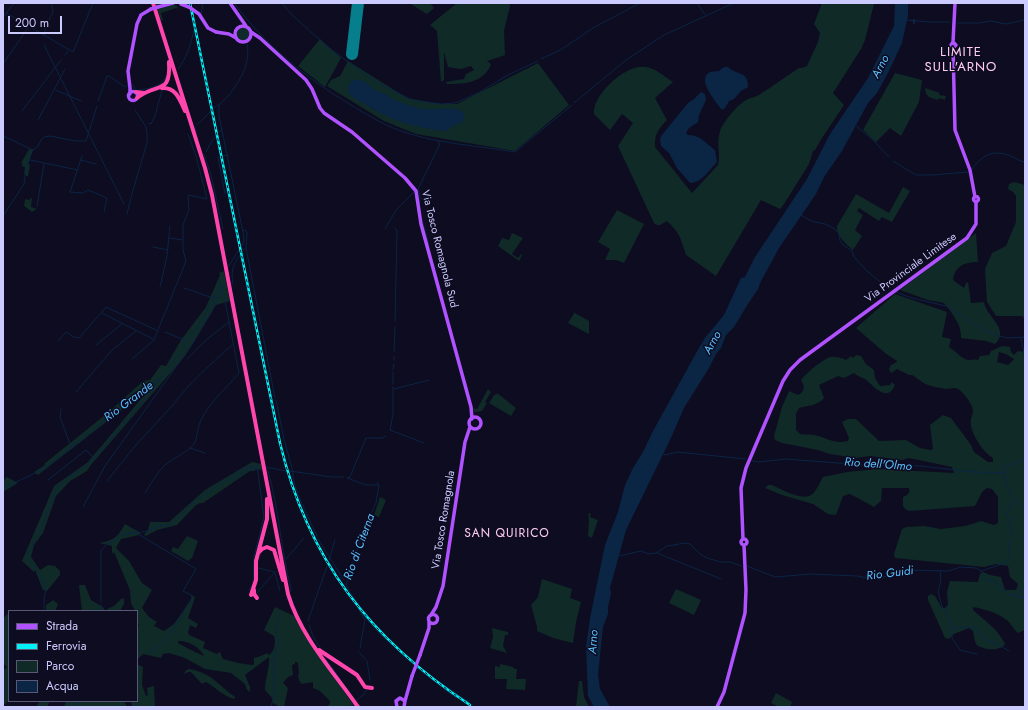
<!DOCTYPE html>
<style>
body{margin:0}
#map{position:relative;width:1028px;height:710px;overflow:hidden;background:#0e0c20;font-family:Jost,sans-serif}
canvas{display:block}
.frame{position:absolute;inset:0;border:4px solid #cccbff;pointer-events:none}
.legend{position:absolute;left:8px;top:610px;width:130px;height:92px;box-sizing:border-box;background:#0e0c20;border:1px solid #5a5879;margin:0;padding:5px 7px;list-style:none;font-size:12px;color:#cccbff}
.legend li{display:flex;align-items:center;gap:8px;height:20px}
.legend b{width:20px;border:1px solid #5a5879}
.scale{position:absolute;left:8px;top:16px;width:54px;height:18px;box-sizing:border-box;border:2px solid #cccbff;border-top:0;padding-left:5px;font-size:12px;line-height:14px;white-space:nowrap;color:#cccbff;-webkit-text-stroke:3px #0e0c20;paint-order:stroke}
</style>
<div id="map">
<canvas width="1028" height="710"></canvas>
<div class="frame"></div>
<ul class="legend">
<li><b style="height:5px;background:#b052ff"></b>Strada</li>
<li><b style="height:5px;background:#00f1f6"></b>Ferrovia</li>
<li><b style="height:11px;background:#0f2a27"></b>Parco</li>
<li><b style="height:11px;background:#0b2545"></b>Acqua</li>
</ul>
<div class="scale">200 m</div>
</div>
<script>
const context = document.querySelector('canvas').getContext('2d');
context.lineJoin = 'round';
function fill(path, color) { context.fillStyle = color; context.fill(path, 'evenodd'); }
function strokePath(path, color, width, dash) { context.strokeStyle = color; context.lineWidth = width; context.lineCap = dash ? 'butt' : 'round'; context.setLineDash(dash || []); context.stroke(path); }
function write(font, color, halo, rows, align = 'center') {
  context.font = font + ' Jost,sans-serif'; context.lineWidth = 3; context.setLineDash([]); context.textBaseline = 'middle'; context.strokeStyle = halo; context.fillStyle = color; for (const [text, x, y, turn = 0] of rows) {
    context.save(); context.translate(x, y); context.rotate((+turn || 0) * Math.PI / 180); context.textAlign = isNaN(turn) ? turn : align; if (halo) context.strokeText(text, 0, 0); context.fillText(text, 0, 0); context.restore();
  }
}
const green = new Path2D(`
 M155,3H166L157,6L158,9L174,4L177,6L178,9L176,8L161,13L163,20L161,21Z
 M409,3H430L434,8L427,14Z
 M457,3H509L510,6L504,31L505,55L487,61L491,64C484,83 464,84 447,84L446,82L464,79L466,74L474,70L471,66L461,69L448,67L444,52V80L441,82L437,31L430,25Z
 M822,3L874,4L865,40L861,49L833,93L844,105L822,138L815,150L813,151L809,164L784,204L780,209L761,200L716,276L686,255C681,239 680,233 667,221L660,225H657L654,223L618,146L633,123L622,114L610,130L594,114C592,95 626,63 646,67C655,68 665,77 673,82L655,98L667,120C659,128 654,135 655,147L692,193L718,165C721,154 716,143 720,131C723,122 737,105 746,100C752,97 755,98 762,93C775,85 786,76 799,68H802L807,66L818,42L820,33L814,24Z
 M236 34a7 7 0 1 1 14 0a7 7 0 1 1-14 0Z
 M320,39L341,58L325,87L298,66Z
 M348,61L407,98L441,104H457L538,63L569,105L515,151L416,134L384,121L327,86L331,80L340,76Z
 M895,73L922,80L919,102L901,136L890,128L876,142L863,130Z
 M925,88L940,93L939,95L946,96L945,100L939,98L938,100C931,98 925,97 925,88Z
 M29,149L33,150L28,164L30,165L28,176H26V174L24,175L25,167L21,166L23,164L21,163Z
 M1014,182L1025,185V319L1022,316H996L987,302L985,269L992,253L1006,246L1016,222V196L1013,192L1008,189L1009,184Z
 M903,187L910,191L892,222L882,217L879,221L859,208L857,211L863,215L855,230L862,236L853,250C846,244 836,236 837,226L856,194L889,213Z
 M31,198H32L31,207L37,209L32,212L24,206L25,199L29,200Z
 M617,210L644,224L624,263L616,260H605L610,249L598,242Z
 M512,233L523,238L512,254L518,258L521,254L522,255L519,261L498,246L502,238L509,240Z
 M976,233L978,262C966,262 955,265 953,280L964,288L966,283L968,282L971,303L984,302C986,317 1011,329 995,344L986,341L961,338C962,325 952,313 944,303L928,300L900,290Z
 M224,271L230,301L216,305L185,356L90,466L87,471L70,481L56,496L43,533L34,545L31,557L40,570L48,565L55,566L60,571V575L47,591L43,590L35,570L34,572L22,561L54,486L88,462L146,393L145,392L38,475L34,472L45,465L44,464L110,411L143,381L150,380L161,365L166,366L181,340L206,307L220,275L219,273Z
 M895,294L947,312L942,337L951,339L949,347C956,351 960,358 968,360C971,360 975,359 978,360L980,356L989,355L991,351L1002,346L1010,347L1011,352L1014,355L1018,351L1025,352V630L1018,633C1013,629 1012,625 1008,621C998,613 985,609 973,607V610C985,621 998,629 1005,644C1001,652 981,650 976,644C974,640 974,635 973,631L969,628L954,634L949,639L945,638L928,600V596L931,594L935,596L942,608H945L948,605L947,592L950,581L978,582L980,574L983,572L990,575L1001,577L1005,590H1016L1018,584L1010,577L1008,566L996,564L984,567L895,558L894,554L902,529L906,527L924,526L941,529L965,526L981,521L994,525L998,523V497L992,489L987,488L982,492L975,506L909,511L905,509L903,506V497C908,495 910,493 909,488H882L881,501L874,507L854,496L849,494L843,496L836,515L828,514L813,504L782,495L765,488L768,485H772C781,489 801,501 811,495C816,492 820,482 823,477L847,472L878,469L954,473L952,467L909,458L902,460L870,456L855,458L830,454L818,450L782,443L775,440L774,436L782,407L789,391L798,395C805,392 805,386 801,380C806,373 822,360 830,357C835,356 842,358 846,360L851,356L853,358L856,355L861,356L866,364L874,370L875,378L880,386L890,385L892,382L895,385C887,404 873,385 865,379C861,377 857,376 854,373L844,378L838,376L819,385L824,398C819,405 807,406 799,408L796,414V430L800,434C805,435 809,434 814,435C826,437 835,445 848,441L849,438L842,422L848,419H856L879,441L906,440L920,448L931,450L933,449L930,425L943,415L951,418L971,445L974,452L988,462H993V458C983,452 974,438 971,426C970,418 972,418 973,411C974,406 963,392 958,389C954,387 950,389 946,389C941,388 935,387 931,386C923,384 919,379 912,375H909L897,369L891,373L889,369L891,365L897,362V361L885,353L856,328ZM999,352L1006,354L1014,359L1008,365L997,362Z
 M575,312V313L589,321V334L568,323Z
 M488,389L491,392L485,402L487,403L482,411L475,412L472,408L477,409Z
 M497,393L516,408L511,416L489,403L495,394L496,395Z
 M252,462L261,464L262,470L257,469L254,471H250L203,503H200L195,506L177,525L157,530L146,536L144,535L148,530L150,522H169L205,490Z
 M7,477L18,483L3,492V481Z
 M380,497L386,500L379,517L374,515Z
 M591,513L590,517L598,520L592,538L588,536L589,519L588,514Z
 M125,524L141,533L139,535L121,539L116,548L129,561L142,583L152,590L142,608L149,617L157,622L154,626L164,631L174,624L192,598L191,595L195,597L188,618L198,624L196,628L190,625L188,632L189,635L205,642L203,648L217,654L220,652L223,659L238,663L252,665L254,664V658L261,656L267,653L269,655C275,651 276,642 274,636L264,630L275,607L294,616L308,641L353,704L350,707H326L330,704V701L320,691L313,688V682L301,684L300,681H299L298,675L299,674L298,663L296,662H295V664L292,665L293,675L288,677L283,683L288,688L284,707H280L273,703L272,698L265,690C265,678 270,668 269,657L245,675L250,687V692L247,690L245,684L231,673L205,669L185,658L169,653L163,654L161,658L143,654L137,660V627L139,626L137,619V611H135L131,603L130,590L114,552L112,554V546L99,543C114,540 117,538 125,524ZM178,641C187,640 200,647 204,656L195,652L178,643Z
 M187,536L198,541L192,558L188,561L171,551L173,547L178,549Z
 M542,579L572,589L570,598L581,602L576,622L573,643L553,638L537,631V627L531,605L538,597Z
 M79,585H85L91,600L103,607L105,611H82Z
 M676,589L701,600L694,615L669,603Z
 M122,598L124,599V604L120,611H109L107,609L114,606Z
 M53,600L58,604L55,611H46V605Z
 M9,613V700L3,706V671L7,667L3,663V618Z
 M492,628L508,632V635H505L503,646L507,653L490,648L493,637Z
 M137,664L143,667L142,685L146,696L148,695L147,688L154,686L155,707H131L132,706L131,701H137Z
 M500,664L513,667V668L517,669L516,679H526L525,690L506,689L507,679H495V666L500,667Z
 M189,669C212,673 217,684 235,697V699C224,697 215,687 206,682L202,684L191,672H188L184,674L186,670Z
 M579,681H582L584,697L589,707H576Z
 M776,693L792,702L790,707H779L771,703Z
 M40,701H50L47,707H36Z
 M66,701H124L127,707H64Z`);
const water = new Path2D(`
 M895,3H908V15L902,43L888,73L877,93L868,103L842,151L824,177L816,194L779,248L760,283L758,289L746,307L734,327L726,335L721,348L716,354L709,368L684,408L670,440L626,530L610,588L611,594L608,607V614L603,627L598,675L600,689L610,707H594L588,696L586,647L590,618L605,545L618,512L625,485L633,468L643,452L653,431L700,346L705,338L724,315L741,278L745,277L755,257L807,179L830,134L868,78L894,26Z
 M724,67H728C737,76 748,70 748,87L741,91L734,99L729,101L725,108L722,110C717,104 704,87 705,80C705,76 707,74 710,72L719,71Z
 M352,80H362L378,92C383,92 385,94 389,97C396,101 414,108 422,109C434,111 455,105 465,114L462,122L452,126L447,131C416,128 391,121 365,104C355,98 341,94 352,80Z
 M701,92L705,94L706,100L699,115L698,122L689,128L686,133L688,135C702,136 704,142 715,150L717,162C709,170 703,182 690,183L677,168L669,153L661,146L660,139L662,135L688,103L694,99Z`);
const stream = new Path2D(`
 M234,3C265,45 306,78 351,105C369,116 387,127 407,133C441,144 481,146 515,152L572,105
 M282,3L292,15L329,48L376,82L414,101L441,104L455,103L478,93L508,75L538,61
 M697,3L705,15
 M6,13L73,52L93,3
 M201,15L203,3
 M4,16L14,3
 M907,20L929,22H950
 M957,23H979L991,21L1006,24L1025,20
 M243,28L245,40
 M44,36C45,31 46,26 48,22C52,12 55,14 51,3
 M44,45L124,204
 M65,55L68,51
 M541,59L562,49L593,28L640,3
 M3,64L28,28
 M178,69C187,58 191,43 194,30
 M132,84L136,90
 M55,90L81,101
 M139,90C149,89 163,86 166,76
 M98,101L107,76H109L125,87L128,85
 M574,103L626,60L664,35L734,3
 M219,105V116L244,237L243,244L228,267
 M214,108C215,106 217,106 219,105C222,103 225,98 228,96C240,81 251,64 247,44
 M22,111L61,60
 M38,120L65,69
 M148,123L151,124L155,116L162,90
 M197,125L212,110
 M856,126L872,139L889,157
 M195,127L196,131
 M218,133L222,130
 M3,136L33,150
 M206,152L210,144L216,135
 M204,154L211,175L223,229
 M82,156L70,192L83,193L88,190L107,198L104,212
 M223,156L228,155
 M221,157H218L225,194
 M30,160L78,170
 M81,160L96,164
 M893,161L916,175H932L968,172
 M972,169C984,153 995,149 1013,157C1018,159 1020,162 1025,162
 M420,204V197L418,189L439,146V141
 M37,206L44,164
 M127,214L133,190L147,143V133L146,127L135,110
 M801,215L811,221L825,224L833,228L839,233L840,241L843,245L852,251L854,257L867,271L890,290
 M3,216L24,184L26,170L32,151L38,146L41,140L44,137L50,136L75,141H86L97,106
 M423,223L429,245
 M385,229L396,210L414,192
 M243,231L245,230L247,232L246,248L275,398
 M170,238L182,240
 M153,247L168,250
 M242,252L245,248
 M233,284C231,271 232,266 240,255
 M160,287L167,256L170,226
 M184,288L213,298
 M896,292L912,298L946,306L984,330L1000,336L1007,338L1025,337
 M102,313L153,339
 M395,322L397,231L395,228
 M165,332L187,341
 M1021,338L1025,358
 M58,341L66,332L74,337L79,338L106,307L156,330
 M96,345L122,324
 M394,352L395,327
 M132,359L154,340L186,261L183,250V225L189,210L188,197L189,195L207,199L196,156L188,134
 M187,359L206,340L229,322
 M394,360V356
 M393,370L394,364
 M393,384V372
 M393,387V414L390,430L424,443
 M394,389L429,380
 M76,392L112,350L136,331
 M276,400L284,439L293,472C291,485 311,522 317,536
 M61,409L60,417L71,447
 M190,448L205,453
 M663,454L666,455L677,452L746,459
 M1025,459L1011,464L1003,468L1005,473H1004C1004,480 1010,495 1015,500C1017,503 1022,506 1025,508
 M752,461L759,462L786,459L864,465L921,466L974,472L1004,473
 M265,467L286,471
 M268,471C279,509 281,550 291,589L290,592
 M290,471L331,477H343
 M48,480L86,450L94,458
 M107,481L135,446L172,406C188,384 212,363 232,345
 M230,482L248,470L257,469
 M377,482L379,485L376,503L362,533L346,585C360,611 392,644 415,663
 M378,485H366L347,478L350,477L366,438H382L386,436
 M3,488L42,470L89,434L142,390L161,378
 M145,493C151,484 157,472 165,465C171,460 190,450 194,444C198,437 197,427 201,420C211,400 225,390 239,373L223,291
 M83,507L105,466L193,343L212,311L223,286
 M135,532L196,569L183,591L191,595L192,598C185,611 164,648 150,652
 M142,532L147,531L159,526L171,525L190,505L220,484L246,467L257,466L264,517L254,557L253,584L249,590
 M1012,536L1007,512L1014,499
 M318,539L344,580
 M107,544L115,540L121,535L137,532
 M657,553L721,579
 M619,556L641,551L649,554L656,553L667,546L686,543L690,544L700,554L707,558L721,562H730L741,566
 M286,559L304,538
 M329,560L335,540
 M747,566L775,577L811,574L857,576L874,579L880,578L905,570L948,571L961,567L976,568L981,571L985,579L995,581L1002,589L1011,595L1025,598
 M258,568L275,572
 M940,571L941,580L938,592L942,606L952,625V638L960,650L977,654
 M981,571L1005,563C1011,557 1009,549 1009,541
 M275,573L280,591
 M256,594L275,572
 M1019,596L1020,593L1025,587
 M286,600L288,597
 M101,602V551L106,545
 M101,604V611
 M359,610L380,634L415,666
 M359,610L365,620L360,648
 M44,611V599L46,589L44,584L39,573L27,558L28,553L40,531L57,488L70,476L89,464L137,409L176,358L205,314L214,298L221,282
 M308,621L327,566
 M309,625L313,636L321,649
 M953,626L955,628L973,627C977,630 979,634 982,637C990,643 1001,645 1009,651
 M359,652L366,660
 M3,655L9,652
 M325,658L347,689
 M367,661L370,680
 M417,665L435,679L469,702
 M417,668L456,698
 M3,695L9,686
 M356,700L362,696L367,690
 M77,707L79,701
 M271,707L274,695V656L279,643C274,634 278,620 281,611
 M352,707L353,705`);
const canal = new Path2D(`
 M914,23V20`);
const runway = new Path2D(`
 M352,54L358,3`);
const major = new Path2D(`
 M230,3L246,26
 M181,4L189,7
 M158,7L173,3
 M235 34a8 8 0 1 1 16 0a8 8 0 1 1-16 0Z
 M216,32L229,34L236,38
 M251,32L260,38L306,80L312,89L320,108L324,113L352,132L405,178L416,191L421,224L471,407L472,419
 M953,42L951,45L953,48L956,45L953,42L955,3
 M953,48L955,130L970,170L975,197
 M128.5 96a4.5 4.5 0 1 1 9 0a4.5 4.5 0 1 1-9 0Z
 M130,94V88L128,71L137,24L141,15L151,9
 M973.5 199a2.5 2.5 0 1 1 5 0a2.5 2.5 0 1 1-5 0Z
 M469 423a6 6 0 1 1 12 0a6 6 0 1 1-12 0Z
 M743,539L741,488L746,468L783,381L790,370L800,360L967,238L976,224V202
 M741 542a3 3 0 1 1 6 0a3 3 0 1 1-6 0Z
 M428.5 619a4.5 4.5 0 1 1 9 0a4.5 4.5 0 1 1-9 0Z
 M431,615L436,607L443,586L465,442L470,427
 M420,655L429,628V621
 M405,701L412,676
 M397,707L396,701L400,698L405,701L404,707
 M717,707L724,692L745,613L746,590L744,545`);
const highway = new Path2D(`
 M153,3L205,168L212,195L288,594C301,637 333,671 358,707
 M162,88C176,87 180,100 185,111
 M136,92L144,93
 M137,98C157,82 171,96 169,62
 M259,552L262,549L267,547L274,550L283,580
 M254,590V594L257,598
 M251,595L256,580V561L267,519V499
 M319,650L357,675L365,687L372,688`);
const rail = new Path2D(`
 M190,3L280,443C308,560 370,639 470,705`);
const majorBridge = new Path2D(`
 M189,7L199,14L208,28L216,32
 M151,9L158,7
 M412,676L420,655`);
const streetNames = [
 ["Via Tosco Romagnola Sud",439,249,76],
 ["Via Provinciale Limitese",911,268,-36],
 ["Via Tosco Romagnola",444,520,-81]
];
const waterNames = [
 ["Arno",881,67,-62],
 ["Arno",713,343,-61],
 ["Rio Grande",129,402,-37],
 ["Rio dell'Olmo",878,465,4],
 ["Rio di Citerna",360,547,-70],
 ["Rio Guidi",890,574,-7],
 ["Arno",594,642,-86]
];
const neighbourhoodNames = [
 ["SAN QUIRICO",507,534]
];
const quarterNames = [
 ["LIMITE",961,53],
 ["SULL'ARNO",961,68]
];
fill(green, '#0f2a27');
fill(water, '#0b2545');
strokePath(stream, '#0b2545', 1);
strokePath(canal, '#0b2545', 2);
strokePath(runway, '#077e8b', 12);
strokePath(major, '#b052ff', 3.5);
strokePath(highway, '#ff46ad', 4);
strokePath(rail, '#00f1f6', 2.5);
strokePath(rail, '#0e0c20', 1, [3]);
strokePath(majorBridge, '#b052ff', 3.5);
write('11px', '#cccbff', '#0e0c20', streetNames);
write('italic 12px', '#59bfff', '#0e0c20', waterNames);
context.letterSpacing = '1px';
write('12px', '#ffcdf1', '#0e0c20', neighbourhoodNames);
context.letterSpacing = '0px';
context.letterSpacing = '1px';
write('13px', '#ffcdf1', '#0e0c20', quarterNames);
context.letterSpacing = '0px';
</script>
